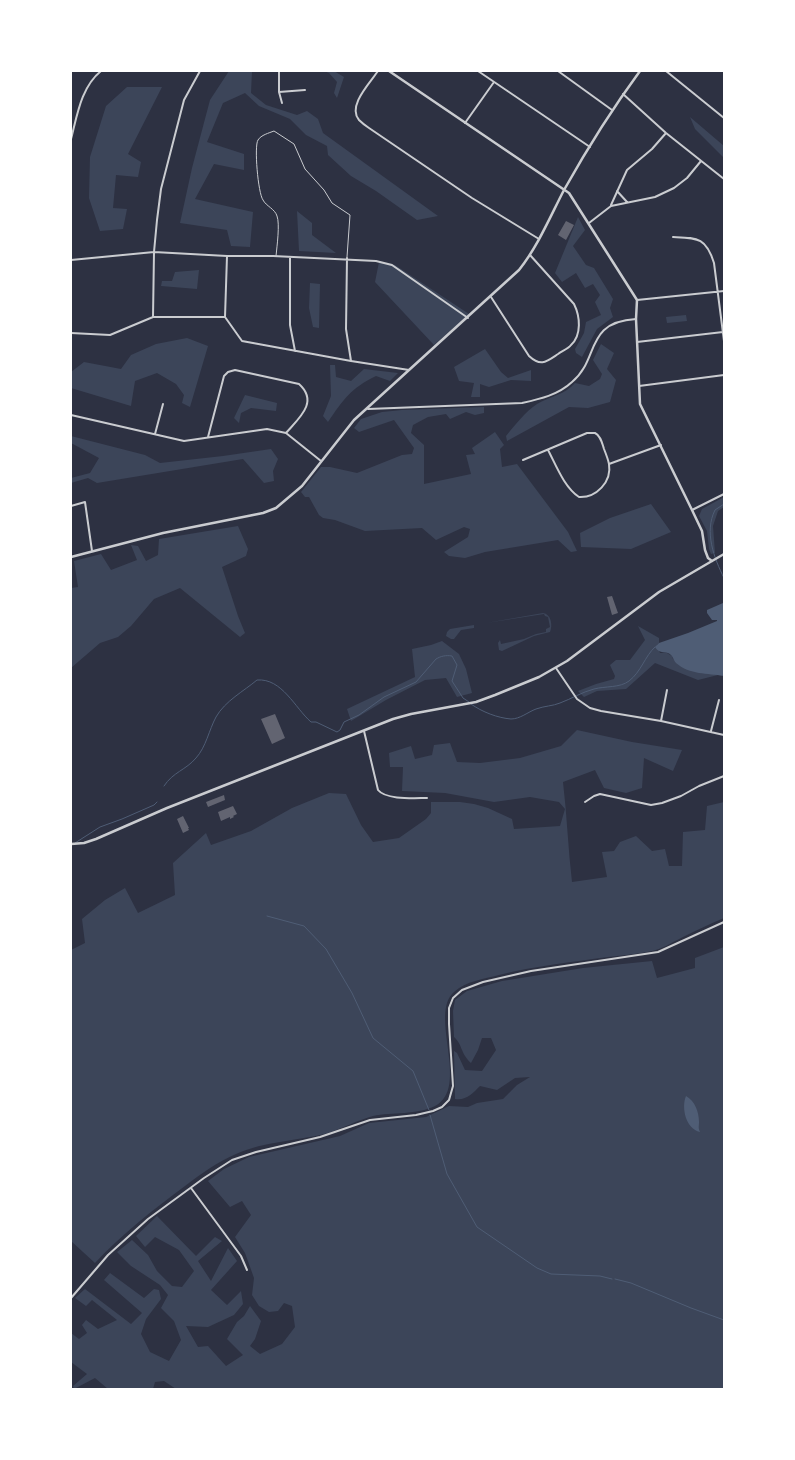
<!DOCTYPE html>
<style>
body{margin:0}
#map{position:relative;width:795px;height:1460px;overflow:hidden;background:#2d3142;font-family:Quicksand,sans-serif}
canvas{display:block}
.frame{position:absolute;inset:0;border:72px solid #fff;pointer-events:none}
</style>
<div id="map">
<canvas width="795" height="1460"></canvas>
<div class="frame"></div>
</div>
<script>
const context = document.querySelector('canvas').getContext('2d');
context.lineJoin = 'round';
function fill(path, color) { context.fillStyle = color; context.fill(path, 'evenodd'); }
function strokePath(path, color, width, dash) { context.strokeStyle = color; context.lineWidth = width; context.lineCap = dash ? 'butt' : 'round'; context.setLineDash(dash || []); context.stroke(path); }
const green = new Path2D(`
 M229,71H252L251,93L266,105L297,115L307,111L318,119L323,133L438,216L417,220L376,191L351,176L328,155L327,146L306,135L290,119L259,106L245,93L223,103L207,142L244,154V170L214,164L195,199L253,212L250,247L231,246L227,230L180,223L192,168L210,100Z
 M324,71H334L344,77L337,98L334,93L337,82L329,73Z
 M127,87H162L128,154L141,162L138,177L116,175L113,208L127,209L123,229L100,231L89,198L90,157L106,106Z
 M690,117L724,146V158L695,129Z
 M297,211L312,223V235L336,253L299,251Z
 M578,217L585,230L573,246L586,265L594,268L613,299L610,308L613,317L597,329L582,357L576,353L575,349L584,333L586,322L601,315L595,302L600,295L593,284L585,288L576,273L562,282L555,273Z
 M379,262L395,265L469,314L434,345L375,282Z
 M199,270L197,289L161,286L162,281H172L175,272Z
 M310,283L320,284L319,328L313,327L309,308Z
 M686,315L687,321L667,323L666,317Z
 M187,338L208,346L190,407L182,403L184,395L176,384L157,373L135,381L131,406L71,388V372L84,362L121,369L131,355L156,344Z
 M601,344L614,353L607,369L616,380L610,402L588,408L569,407L507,441L506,436C515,425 525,412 537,404C549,397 566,394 575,383L589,386L600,379L602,374L593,360Z
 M485,349L501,372L508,378L531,370V381L511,380L489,387L480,384V397H471L474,383L459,381L454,367Z
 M330,365H335L336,377L351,381L364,369L398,373L390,381L376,376C351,388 343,400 328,422L323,416L331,396Z
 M245,395L277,403L276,411L251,408L241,413L239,423L234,418Z
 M484,407V413L475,415L466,412L450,419L446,414L428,417L413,425L411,433L424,445V484L471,474L466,455L475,454L472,448L495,432L504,445L500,449L502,467L517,464L568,532L577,551L571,552L558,540L485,552L465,558L449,556L444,552L468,537L470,529L464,527L436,540L422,528L365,531L335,520L323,518L319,515L309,497H305L301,492L321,467H330L357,473L402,455L412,454L414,448L394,420L359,432L354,428L361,419L382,412L402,410Z
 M71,436L145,455L160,463L223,456L271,449L278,459L273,471L274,481L264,483L243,459L97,483L88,478L71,483V478L90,473L99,458L71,443Z
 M724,497V507L718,511L713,526L715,553L711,554L709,549L707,531L699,516L702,509Z
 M651,504L671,532L631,549L581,547L580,533L610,518Z
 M238,526L248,549L246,556L222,567L238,616L245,633L240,637L180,588L154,599L131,626L118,637L100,643L71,668V588L78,587L74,561L101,554L111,570L137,560L131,545L138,546L146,561L158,555L159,539Z
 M543,613C551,614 553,625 550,632L534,636L502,651L499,650L498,643L500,640L501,644L524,639L536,634L546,632V629L550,627L548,617L545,616L544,614L486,623Z
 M474,625V628L461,630L454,639H451L446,636L447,632L450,629Z
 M638,626L659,638V643L657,645L660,653H667L672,656L673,659L712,671L724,676L718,675L698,680L655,663L626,689L597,691L584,697L578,691L596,684L614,679L615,676L610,665L616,660H630L645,640Z
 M442,641L459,654L466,669L472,693L457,697L446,678L425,680L386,700L351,721L347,709L415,677L412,649L431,645Z
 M577,730L632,742L682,750L673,771L644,758L642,788L626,793L604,788L595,770L563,782C567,815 568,849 572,882L607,877L602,852L614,851L620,842L636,836L652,851L665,849L669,866H682L683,832L705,830L707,806L724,802V918C709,924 695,931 681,938C671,943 662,949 652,951C638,954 623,955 608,957C572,962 535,966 499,975C484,979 466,981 454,992C428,1014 471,1088 435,1106C417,1115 392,1112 373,1116C358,1120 343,1128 328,1133C298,1141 265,1141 236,1154C217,1162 201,1174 185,1186C154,1209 122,1234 95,1263L71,1241V950L85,943L82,919L105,900L125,888L138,913L175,895L173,863L206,833L211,845L251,831L292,808L329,793L346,794L361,825L373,842L399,838L426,819L431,813V802H460L474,804L488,808L512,819L514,829L560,826L565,809L559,802L530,797L494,802L445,793L402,791L403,767H390L389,753L411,746L415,759L432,755L434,745L450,743L457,762L480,763L520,758L561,746Z
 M724,947V1389H176L164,1381L155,1382L153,1389H108L95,1378L74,1389L73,1386L87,1374L71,1362V1333L79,1339L87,1333L82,1325L86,1320L98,1329L117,1320L92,1300L86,1306L75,1298L85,1289L131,1324L142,1313L104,1280L110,1273L144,1298L154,1289L159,1290L161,1299L146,1319L141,1334L150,1352L169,1361L181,1340L174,1321L161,1308L168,1295L160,1285L131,1266L117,1252L132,1240L148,1255L157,1271L172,1286L182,1287L194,1271L179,1250L155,1237L145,1247L136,1236L157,1216L196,1256L215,1237L222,1241L198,1261L211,1281L228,1248L237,1261L211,1290L227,1305L241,1291L243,1304L234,1315L208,1327L186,1326L198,1347L208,1346L226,1366L243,1355L227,1339L237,1322L244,1316L250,1306L261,1321L255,1339L250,1346L260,1354L282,1344L295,1327L292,1306L284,1303L278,1311L269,1312L259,1306L252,1295L254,1278L245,1253L235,1237L251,1215L242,1201L230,1207L208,1181L224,1169L249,1157L340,1136L369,1123L426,1117L449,1106L468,1107L477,1103L503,1099L517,1085L530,1077L515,1078L497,1090L480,1086C473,1093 466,1101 455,1099L454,1051L457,1053L465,1070L482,1071L496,1050L491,1038H482L478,1050L471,1063C460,1053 463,1045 454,1037L453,1011L455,1000L467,991L502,981L583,968L652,961L657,978L695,968V958Z`);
const water = new Path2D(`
 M723,600L724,676C707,673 690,675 676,663C674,661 673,657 671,655C666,650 660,655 655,647L659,643L688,633L717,621V620H712L707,613V610L723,603Z
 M686,1096C695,1101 699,1112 699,1122C699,1126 698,1128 700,1132C686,1129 681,1108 686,1096Z`);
const stream = new Path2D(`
 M724,504L715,510C704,532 714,558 724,578
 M471,704C482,712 498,718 511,719C520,719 528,712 536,709C544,706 553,706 560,703C571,699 582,692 594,689C605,686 620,688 629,681C641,672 645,656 655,647
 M164,786C173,772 186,770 196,758C206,747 209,730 216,717C225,701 244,691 257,680C282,678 295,708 311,722H316L337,732L340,730L344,722L359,715L384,697L416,682L436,659C441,656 446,655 452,656L457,665L452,681L463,698L469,702
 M75,843L100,827L122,819L154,805L157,802
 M267,916L304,926L326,949L352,993L373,1038L413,1071L429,1110
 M430,1115L447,1174L477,1227L537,1268L551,1274L600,1276L612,1279
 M615,1279L631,1283L691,1308L724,1320`);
const building = new Path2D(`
 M566,221L574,225L566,240L558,235Z
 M612,596L618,613L612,615L607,597Z
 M275,714L285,738L272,744L261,719Z
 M224,795L225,800L208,807L206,802Z
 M233,806L237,814L233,816L234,817L230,819V817L221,821L218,812Z
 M183,816L189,828H188L189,830L183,833L177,819Z`);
const service = new Path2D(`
 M276,256C277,246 280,224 277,216C275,209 266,206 263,200C258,193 254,146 258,140C261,135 269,133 274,131L294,144L305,169L324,190L332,203L350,215L347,257`);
const minor = new Path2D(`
 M279,71V92L282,103
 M378,71C370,83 347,106 359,120C362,123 366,126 369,128L472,198L539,239
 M478,71L590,147
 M558,71L612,110
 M666,71L724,118
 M279,92L305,90
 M623,94L666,133L724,179
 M465,123L494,82
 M71,139C77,116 81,87 101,71
 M617,191L627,202
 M611,205L627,170L652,149L666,133
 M589,223L611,206L655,197L674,188L687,178L701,161
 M673,237C697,238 706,237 714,263L724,341
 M227,256L225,317L242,341L351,361L409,370
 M290,257V325L295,351
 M347,258L346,329L351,361
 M71,260L154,252L227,256H273L376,261L392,265L468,318
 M491,297L529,356C541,367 546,362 558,354C562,351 568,349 571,345C582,335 580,316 574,304L530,255
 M637,300L724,291
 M153,317L154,252L157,220L161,189L184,100L200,71
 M71,333L110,335L153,317H225
 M637,342L723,332
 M639,386L724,375
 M368,409L522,403C540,399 558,395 572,382C600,359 584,322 636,319
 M71,415L184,441L267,429L286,433L321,461
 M155,434L163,404
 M208,437L224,376L228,372L235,370L299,384C319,402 299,418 286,433
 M523,460L587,433H595C601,436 602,443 604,449C606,454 608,459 609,464C612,482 596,498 579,497C564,487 556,465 548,450
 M609,464L661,445
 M71,506L85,502L92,551
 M692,510L724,494
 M556,668L577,699L590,708L601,711L661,721L724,735
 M661,721L667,690
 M364,731L378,790C386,800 414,798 427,798
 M711,731L719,700
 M585,802L594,796L600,794L651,805L662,803L681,796L699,786L724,776
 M191,1188L241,1256L247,1270
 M71,1298L108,1255L148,1219L204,1178L232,1160L256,1152L320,1137L370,1120L416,1115L433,1111L442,1107L449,1100L453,1086L449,1024V1008L453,998L462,990L483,982L531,971L658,952L724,922`);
const tertiary = new Path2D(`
 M389,71L569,193L637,300L636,319L640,404L692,510L702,531L705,550L708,558L712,561
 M71,557L163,533L263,513L276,508L302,486L354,420L519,270C538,246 550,217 564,190C587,149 612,109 640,71
 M71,844L84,843L96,839L167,808L393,719L411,714L476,702L495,695L539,677L567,661L659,592L724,554`);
fill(green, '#3c4559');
fill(water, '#4f5d75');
strokePath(stream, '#4f5d75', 1);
fill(building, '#626471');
strokePath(service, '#caccd0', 1);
strokePath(minor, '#caccd0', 2);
strokePath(tertiary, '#caccd0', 2.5);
</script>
